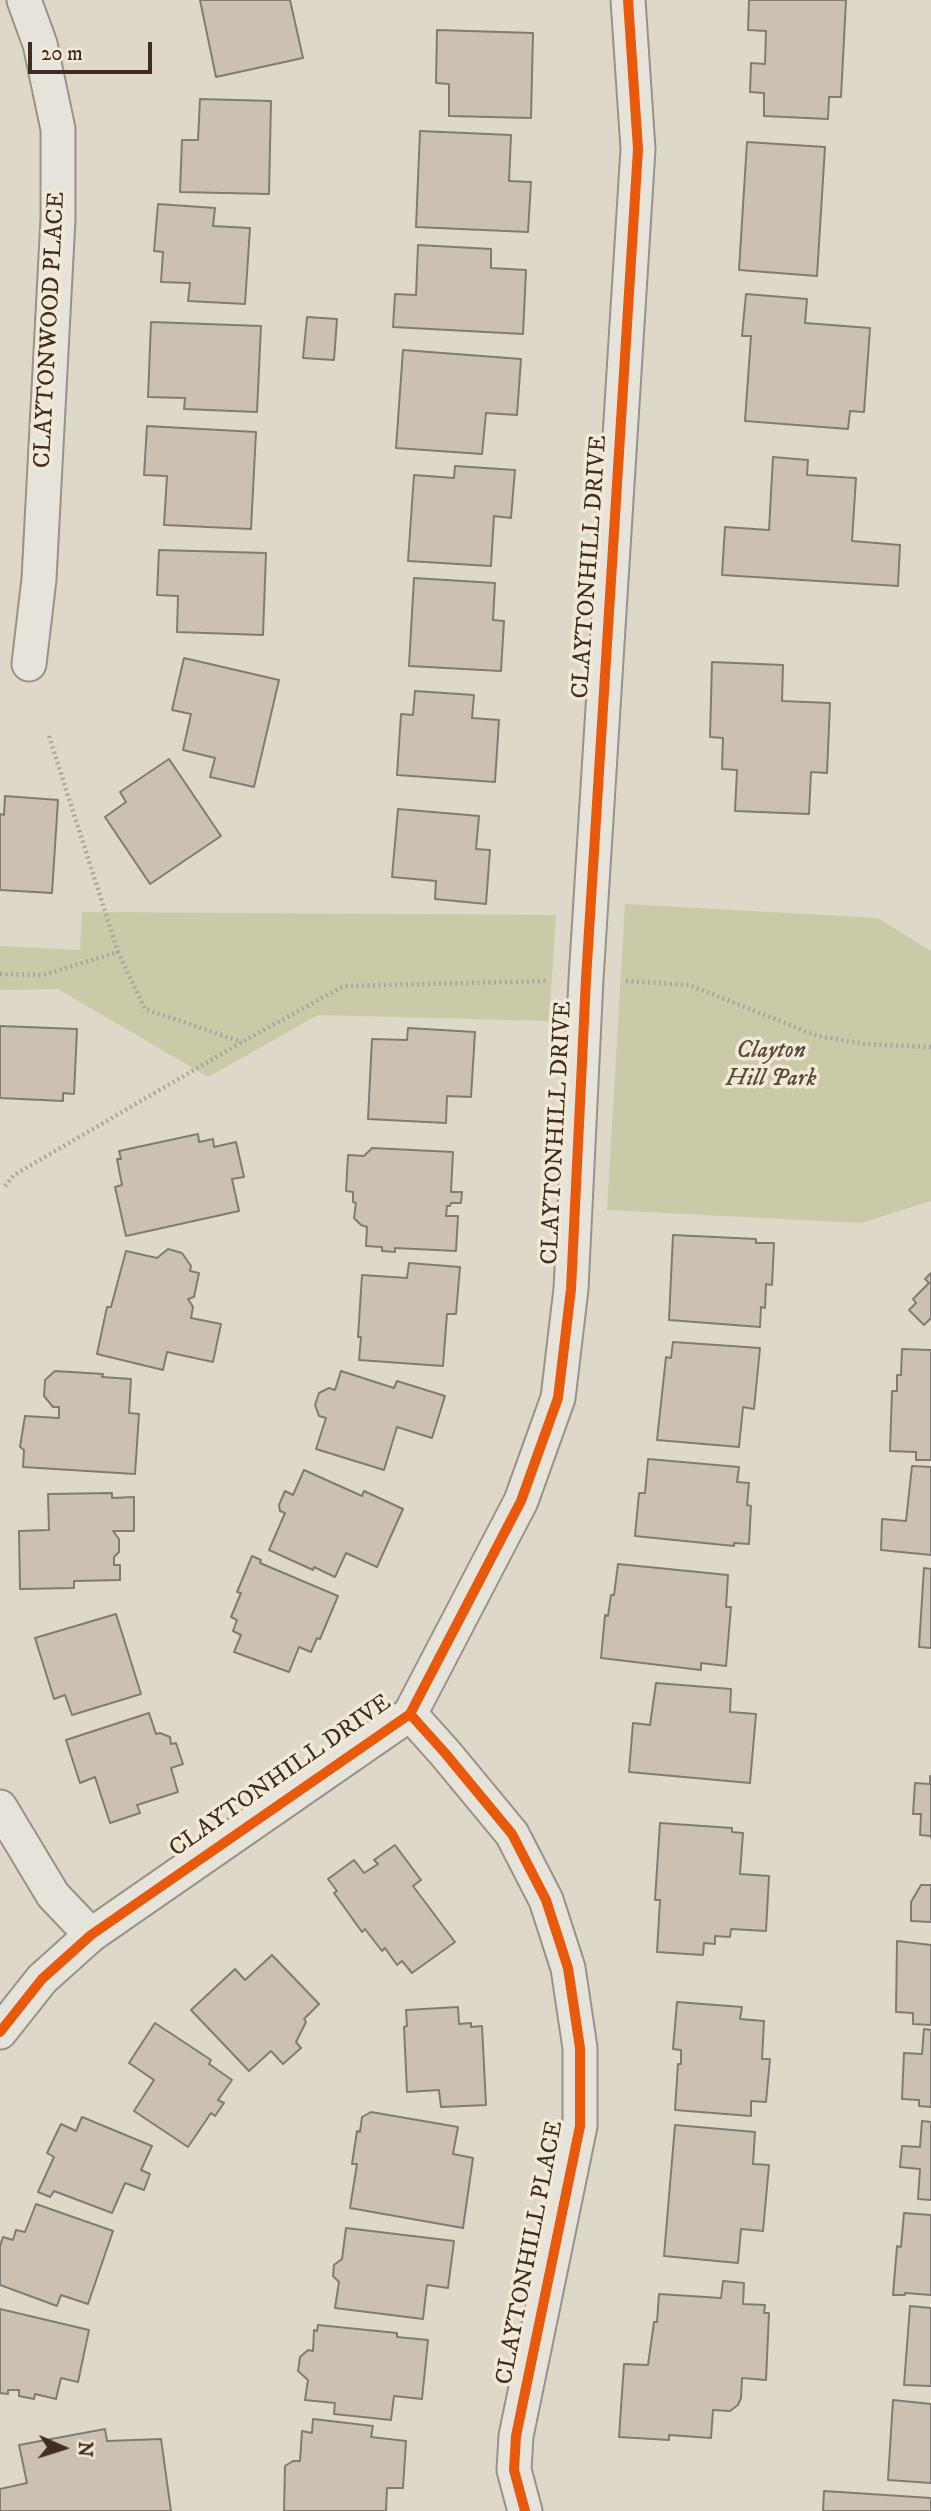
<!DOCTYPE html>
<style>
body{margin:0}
#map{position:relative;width:931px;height:2511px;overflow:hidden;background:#ded8c8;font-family:"IM FELL DW Pica",serif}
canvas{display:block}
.north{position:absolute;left:28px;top:2413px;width:70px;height:70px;-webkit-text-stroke:5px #f0e9d5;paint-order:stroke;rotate:93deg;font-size:19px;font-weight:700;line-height:28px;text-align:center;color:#402c21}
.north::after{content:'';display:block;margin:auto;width:24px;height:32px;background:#402c21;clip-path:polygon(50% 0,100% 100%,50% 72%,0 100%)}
.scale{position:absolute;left:28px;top:42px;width:124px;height:32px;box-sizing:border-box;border:4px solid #402c21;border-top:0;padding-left:9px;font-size:21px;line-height:24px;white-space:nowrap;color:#402c21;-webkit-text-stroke:5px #f0e9d5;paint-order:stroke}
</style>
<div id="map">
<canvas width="931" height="2511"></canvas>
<div class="north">N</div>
<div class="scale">20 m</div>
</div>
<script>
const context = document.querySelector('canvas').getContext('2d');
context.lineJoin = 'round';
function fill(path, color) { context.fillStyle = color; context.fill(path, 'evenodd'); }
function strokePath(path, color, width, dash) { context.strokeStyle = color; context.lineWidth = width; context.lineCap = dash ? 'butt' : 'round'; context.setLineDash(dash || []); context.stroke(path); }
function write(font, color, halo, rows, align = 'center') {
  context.font = font + ' "IM FELL DW Pica",serif'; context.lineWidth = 7; context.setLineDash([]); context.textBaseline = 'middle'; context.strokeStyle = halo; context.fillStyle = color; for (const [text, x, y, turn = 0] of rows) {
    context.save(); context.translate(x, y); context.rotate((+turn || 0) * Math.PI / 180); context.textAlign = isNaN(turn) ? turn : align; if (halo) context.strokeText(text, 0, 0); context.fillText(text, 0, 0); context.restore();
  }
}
const green = new Path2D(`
 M625,904L878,918L931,951V1201L861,1223L607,1210Z
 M82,912L556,915L549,1021L318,1015L208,1077L58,989L0,990V946L80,950Z`);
const building = new Path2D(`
 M200,0H290L303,58L216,77Z
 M749,0H846L841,97H829L828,119L764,116V93L750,92L751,63L765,64L766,31L748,30Z
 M437,30L533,33L531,118L449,116V84L436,83Z
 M200,99L271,101L269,194L180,192L182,140H198Z
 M420,131L511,135L509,181L531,182L528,232L416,227Z
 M747,142L825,147L817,276L739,270Z
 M158,204L215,208L213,226L250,228L245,304L188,301L190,283L161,282L163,252L154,251Z
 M418,245L491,249V268L526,270L523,334L393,327L395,294L416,295Z
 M746,294L807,299L805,323L870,328L864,412L850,411L848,429L745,421L751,336H742Z
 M307,317L337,319L334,360L303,358Z
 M151,322L261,326L257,412L184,409L185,398L148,397Z
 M403,350L521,359L517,415L486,413L482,454L396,448Z
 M147,426L256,432L251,529L164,525L167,476L144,475Z
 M773,457L808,460L807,475L856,478L852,541L900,545L898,586L722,575L725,527L769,530Z
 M455,466L515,470L511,518L494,516L491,566L408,561L414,475L454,478Z
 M159,550L266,553L263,635L177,632L178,596L157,595Z
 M414,578L495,583L493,620L504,621L501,671L409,666Z
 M184,658L279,680L254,787L210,777L215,758L183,750L191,714L172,710Z
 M712,662L783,665L782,701L830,703L827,773L811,772L809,814L735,811L737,770L722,769L723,738L710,737Z
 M415,691L474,695L472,718L499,720L495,782L397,775L401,714L413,715Z
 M169,759L221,836L150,884L105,817L126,802L120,792Z
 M5,796L58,800L52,893L0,890V814L4,815Z
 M398,809L479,816L476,849L490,850L486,904L435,899L436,881L392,877Z
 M0,1026L77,1029L74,1094L63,1093V1101L0,1098Z
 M408,1028L475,1032L471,1097L447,1096L446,1123L368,1119L372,1039L407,1040Z
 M198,1134L199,1142L213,1139L214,1147L236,1142L244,1177L232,1179L239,1211L126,1236L115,1187L122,1185L117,1159H121L119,1151Z
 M372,1148L453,1152L451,1192H462L461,1203H451L450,1206H447L446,1216H458L456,1251L395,1248V1252L382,1251V1247L366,1246L367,1227L361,1225L354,1218L356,1203L353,1202V1192L346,1191L348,1155L364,1156Z
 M673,1235L756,1239V1243H774L772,1285L766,1284L765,1308L761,1307L760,1327L669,1320Z
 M168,1249L182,1253L191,1266L190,1271L199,1273L194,1297L188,1299L193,1307L191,1318L221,1324L213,1362L167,1352L163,1370L97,1354L107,1307H111L126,1251L157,1258Z
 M409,1263L460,1267L456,1314H447L443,1366L359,1360L361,1337H358L362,1275L407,1278Z
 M931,1273V1318L924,1325L909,1310L916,1303L913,1299L929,1283L925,1279Z
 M673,1342L760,1348L754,1409L743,1407L739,1447L657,1440L666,1357L671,1358Z
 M902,1349L931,1350V1460H916V1452L890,1451L892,1391H897V1375H901Z
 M55,1371L103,1374L102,1377L131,1379L129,1413L139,1414L135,1474L23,1467L24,1450L20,1447L25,1416L59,1418V1407H53L44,1396L45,1380Z
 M341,1371L394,1388L397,1381L445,1396L432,1438L397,1427L384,1470L316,1449L326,1418L319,1416L315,1405L319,1393L329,1388L335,1390Z
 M648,1459L739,1467L737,1482L749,1483L747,1505L751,1506L749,1544L734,1543V1546L635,1536L639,1493H645Z
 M912,1466L931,1467V1555L881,1550L882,1519L906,1521Z
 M304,1470L362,1496L364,1491L403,1509L377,1567L346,1553L335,1577L314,1567L313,1570L269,1550L285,1513L280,1511L279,1505L285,1491L293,1495Z
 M112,1493V1498L134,1497V1531H113L119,1539V1552L114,1557V1565H120V1580L74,1581V1588L20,1589L19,1531L49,1530L48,1494Z
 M252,1556L261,1560L260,1563L338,1596L320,1639L317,1638L311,1652L299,1647L289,1672L234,1652L241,1635L233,1631L237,1620L231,1617L241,1593L237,1592Z
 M618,1564L728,1575L726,1607H731L726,1666L701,1663V1670L601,1658L605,1615L608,1616L611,1595H614Z
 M924,1568L931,1569V1648L919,1647Z
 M116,1614L141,1694L72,1715L65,1695L54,1699L35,1638Z
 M656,1683L731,1689L730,1712L756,1714L750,1783L629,1772L633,1723L650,1725Z
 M149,1713L156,1734L160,1733L170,1737L171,1744L176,1743L183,1764L171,1768L178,1792L137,1805L140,1813L110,1823L95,1777L80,1783L66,1740Z
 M930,1776H931V1838V1836L920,1835L921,1814H913L915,1783L930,1784Z
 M660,1823L732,1828V1832L743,1833L740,1874L769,1876L766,1931L731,1929L730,1937L715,1936V1944L704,1943L703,1955L657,1952L660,1900H655Z
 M395,1845L421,1880L413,1886L455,1942L412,1973L402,1961L397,1965L385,1948L382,1951L365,1929L362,1932L334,1893L337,1891L328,1879L354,1860L364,1873L378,1864L374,1860Z
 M921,1885H931V1922L911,1921V1902Z
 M897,1941L931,1945V2025L913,2024V2013L896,2012Z
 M272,1955L319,2004L304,2019L306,2022L296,2042L301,2048L283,2064L271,2051L249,2071L191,2010L235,1969L245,1980Z
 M677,2002L742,2007L740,2019L764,2021L762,2059H770L766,2102L751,2101V2116L675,2110L678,2064H681V2050L673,2049Z
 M458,2007L459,2024L471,2023V2027L482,2026L486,2105L441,2107L439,2090L407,2092L404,2027L407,2026L406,2010Z
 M155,2023L211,2060L209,2064L232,2080L218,2100L224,2103L215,2116L211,2113L188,2147L134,2111L154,2080L129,2063Z
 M924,2029L931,2030V2107L919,2106V2100L902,2099L904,2053L922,2054Z
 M371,2112L458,2127L453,2154L473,2158L463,2228L350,2208L357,2164H352L357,2131L360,2132L362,2117Z
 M82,2117L152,2146L141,2170L150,2174L144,2190L125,2183L112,2213L54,2191L50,2197L38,2192L54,2157L47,2153L61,2124L76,2131Z
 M922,2121L931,2122V2200L918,2199L920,2169L900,2167L902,2146L920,2147Z
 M675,2125L755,2132L753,2164L769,2165L763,2231L741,2229L738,2263L664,2256Z
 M36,2204L113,2231L88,2304L61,2295L57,2306L0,2285V2246L3,2237L13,2240L16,2230L25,2232Z
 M904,2213L931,2215V2295L905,2293V2295H893L897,2246L901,2247Z
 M346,2228L454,2241L448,2288L427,2285L423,2319L335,2308L339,2282L333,2276L334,2265L342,2259Z
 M723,2281L744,2283L743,2304L765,2305L764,2313H769L766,2380L742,2378L741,2398L738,2405L730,2411L713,2410L711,2438L669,2435V2440L619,2437L624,2364L648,2365L654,2322H657L659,2294L721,2298Z
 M910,2306L931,2308V2386L904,2385Z
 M0,2309L89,2330L78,2382L61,2378L56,2399L35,2394L34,2399L19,2396V2390H8V2394L0,2393Z
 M318,2325L397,2333V2337L428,2340L422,2399L394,2396L391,2420L334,2414L335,2403L305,2400L308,2380L298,2371L300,2357L308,2350L313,2351L314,2330L317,2331Z
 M893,2400L931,2404V2483L888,2480Z
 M313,2419L373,2426L371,2437L406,2441L403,2488H387L386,2511H284L285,2466L293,2461H300L302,2431L312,2433Z
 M105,2429L107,2441L161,2439L171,2511H0V2489L27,2483L19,2445Z
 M824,2491L931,2498V2511H823Z`);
const path = new Path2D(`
 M49,736L118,952
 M0,974L43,975L118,952L145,1009L242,1042
 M626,981L689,985L818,1036L865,1044L931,1047
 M5,1186L14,1175L242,1042L344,986L546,981`);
const street = new Path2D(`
 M24,0L40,44L58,129V219L39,579L29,664
 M410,1714L445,1753L512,1834L546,1900L568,1968L580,2048V2126L516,2436L514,2470L525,2511
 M0,1807L53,1895L91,1935
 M0,2032L42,1979L91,1935L410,1714L521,1501L558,1398L571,1289L586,979L638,149L628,0`);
const cycleway = new Path2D(`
 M410,1714L445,1753L512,1834L546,1900L568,1968L580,2048V2126L516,2436L514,2470L525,2511
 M0,2032L42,1979L91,1935L410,1714L521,1501L558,1398L571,1289L586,979L638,149L628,0`);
const streetNames = [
 ["CLAYTONWOOD PLACE",51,330,-87],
 ["CLAYTONHILL DRIVE",591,567,-86],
 ["CLAYTONHILL DRIVE",558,1133,-87],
 ["CLAYTONHILL DRIVE",281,1777,-35],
 ["CLAYTONHILL PLACE",531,2253,-79]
];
const parkNames = [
 ["Clayton",771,1052],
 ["Hill Park",771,1080]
];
fill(green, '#cbcaa8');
fill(building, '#ccc0b3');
strokePath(building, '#827b72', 2);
strokePath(street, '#989288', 37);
strokePath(path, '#aaa59e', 4.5, [2, 3.5]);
strokePath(street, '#e6e3db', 33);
strokePath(cycleway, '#e8590c', 10);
write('24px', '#402c21', '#f0e9d5', streetNames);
write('italic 24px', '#594937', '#f0e9d5', parkNames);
</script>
